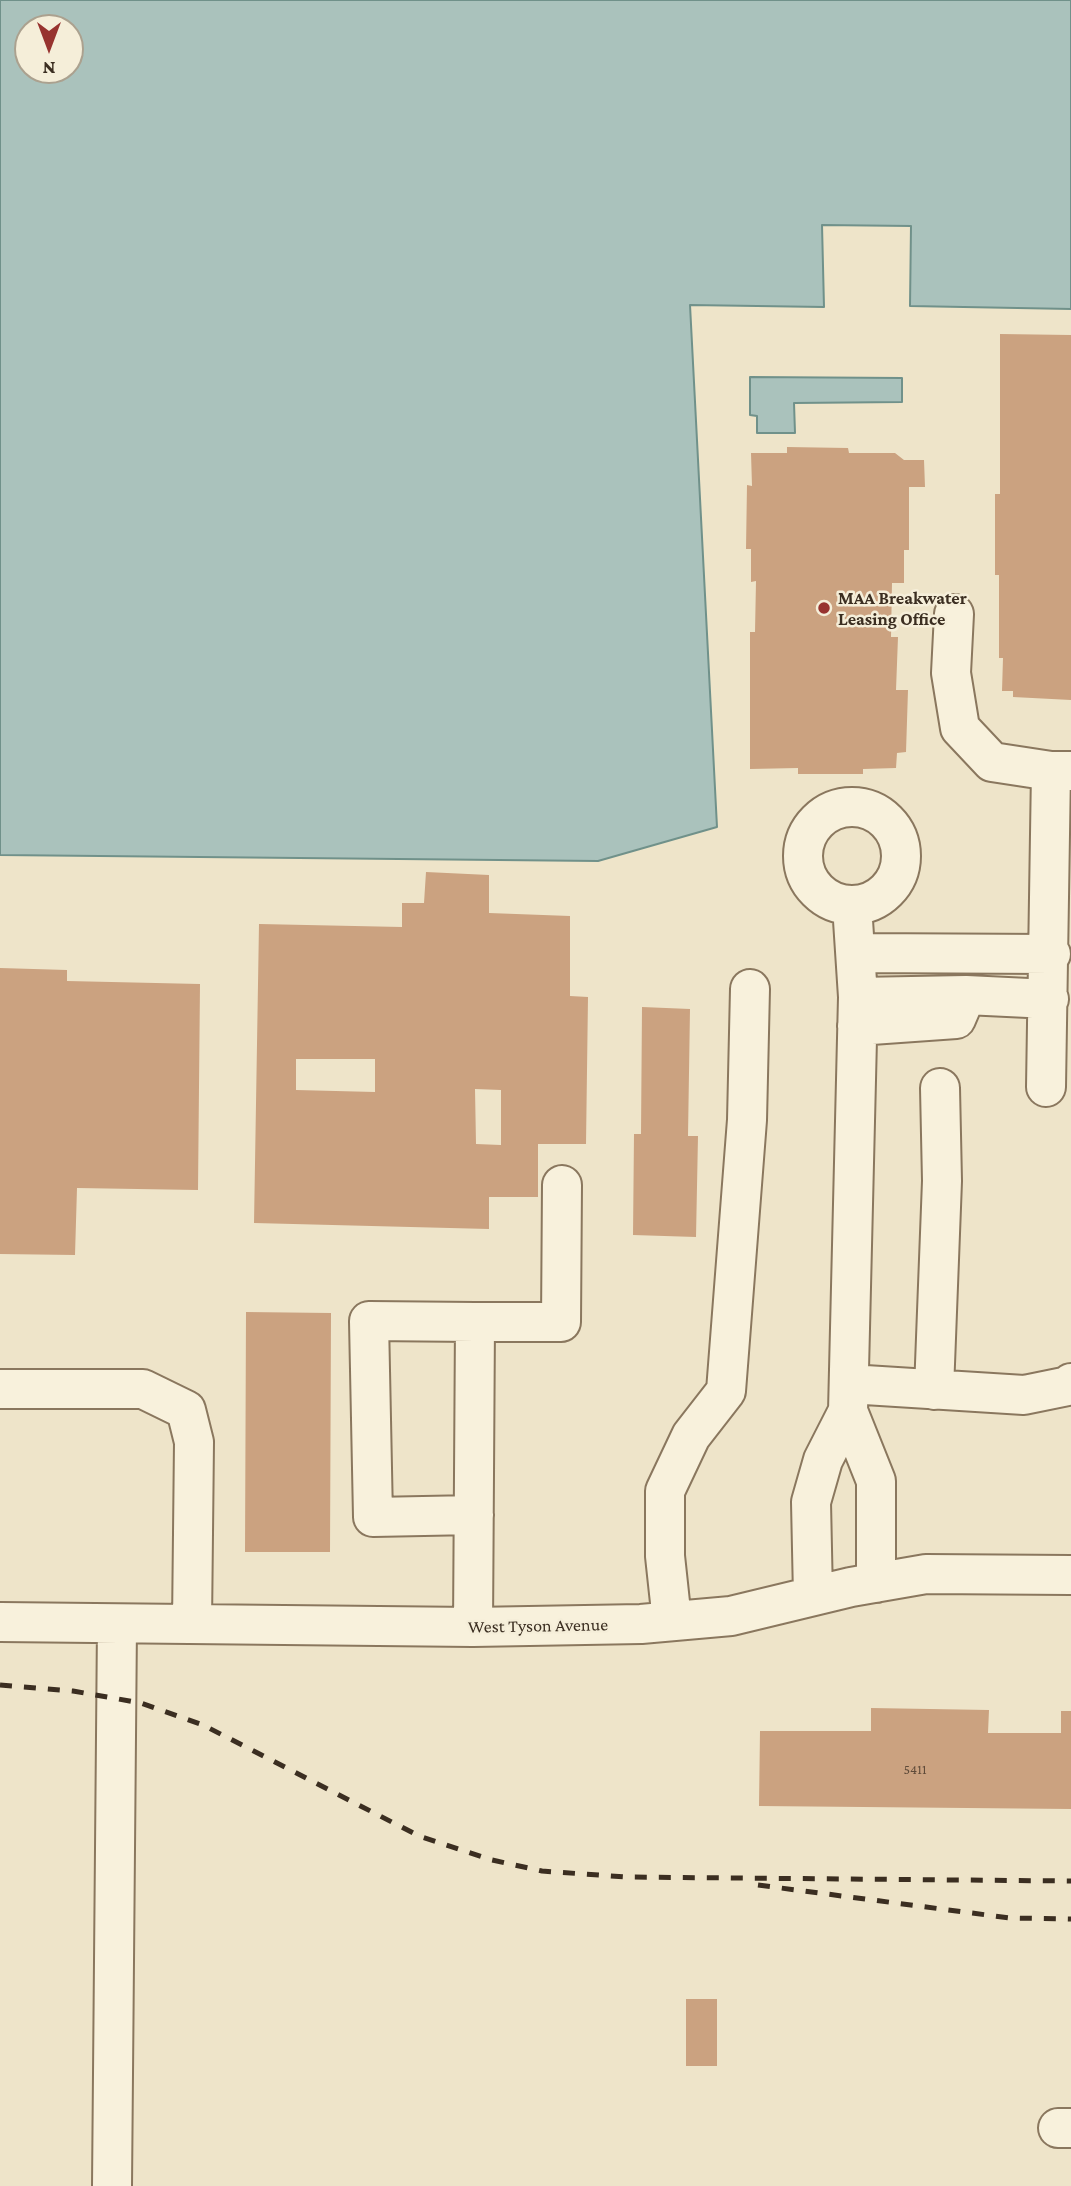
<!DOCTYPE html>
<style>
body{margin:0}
#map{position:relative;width:1071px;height:2186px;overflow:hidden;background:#eee4c9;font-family:"Crimson Pro",serif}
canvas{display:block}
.north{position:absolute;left:14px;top:14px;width:70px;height:70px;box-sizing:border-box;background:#f5eed9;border:2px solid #aba18f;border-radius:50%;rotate:180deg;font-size:19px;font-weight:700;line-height:28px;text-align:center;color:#3b2e21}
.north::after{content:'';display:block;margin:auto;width:24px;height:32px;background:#97332f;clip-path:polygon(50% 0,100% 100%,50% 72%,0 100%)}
</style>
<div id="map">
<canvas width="1071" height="2186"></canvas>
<div class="north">N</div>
</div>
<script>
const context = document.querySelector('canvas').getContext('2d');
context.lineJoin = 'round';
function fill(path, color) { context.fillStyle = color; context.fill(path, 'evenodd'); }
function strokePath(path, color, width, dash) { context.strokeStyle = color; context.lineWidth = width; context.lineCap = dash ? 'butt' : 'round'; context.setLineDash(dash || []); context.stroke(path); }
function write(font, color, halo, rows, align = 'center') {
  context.font = font + ' "Crimson Pro",serif'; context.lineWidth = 5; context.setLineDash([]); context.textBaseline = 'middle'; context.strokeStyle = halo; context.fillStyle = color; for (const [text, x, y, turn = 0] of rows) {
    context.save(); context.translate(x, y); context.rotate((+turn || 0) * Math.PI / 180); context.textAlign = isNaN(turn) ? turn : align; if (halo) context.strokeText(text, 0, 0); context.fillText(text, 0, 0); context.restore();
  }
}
const water = new Path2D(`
 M0,0H1071V309L910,306L911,226L822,225L824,307L690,305L717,827L598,861L0,855ZM70,28V70H28V28Z
 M750,377L902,378V402L794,403L795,433H757V416L750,415Z`);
const building = new Path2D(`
 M1000,334L1071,335V700L1013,697V691H1002L1003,658H999V575H995V494H1000Z
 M787,447L848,448L849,453H895L904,460H924L925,487H909V550H904V583H892L891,637H898L896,690H908L906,752L897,753L896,768L863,769V774H798V768L750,769V632H755L756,581L751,582V549H746L747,485L752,486L751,453H787Z
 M426,872L489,875V913L570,916V996L588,997L586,1144H538V1197H489V1229L254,1223L259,924L402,927V903H424ZM296,1059H375V1092L296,1090ZM475,1089L501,1090V1145L476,1144Z
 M0,968L67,970V981L200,984L198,1190L77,1188L75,1255L0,1254Z
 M642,1007L690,1009L688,1136H698L696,1237L633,1235L634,1134H641Z
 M246,1312L331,1313L330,1552H245Z
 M871,1708L989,1710L988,1733H1061V1711H1071V1809L759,1806L760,1731H871Z
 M686,1999H717V2066H686Z`);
const minor = new Path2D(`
 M954,614L951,673L960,728L992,762L1051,771
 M803 856a49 49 0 1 1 98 0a49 49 0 1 1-98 0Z
 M856,953L1051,954
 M858,997L966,995L1049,999
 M857,1026L956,1019L965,998
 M1046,1087L1051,771H1071
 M849,1384L1024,1395L1068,1386L1071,1383
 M0,1389H143L186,1410L194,1442L192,1624
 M934,1390L942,1181L940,1088
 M848,1411L858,997L852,905
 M474,1515L373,1517L369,1321L475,1322
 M813,1596L811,1502L823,1460L848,1411L876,1481V1583
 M672,1621L665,1556V1491L691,1436L726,1391L747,1120L750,989
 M0,1622L473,1627L641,1624L731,1616L851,1587L926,1574L1071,1575
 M473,1627L475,1322H561L562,1185
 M1058,2128H1071
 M112,2186L117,1624`);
const rail = new Path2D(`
 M0,1685L73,1691L141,1703L203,1725L419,1836L492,1860L542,1871L625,1877L1071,1881
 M758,1885L1010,1918L1071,1919`);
const markers = [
 [824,608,7,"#97332f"]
];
const numberNames = [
 ["5411",915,1770]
];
const poiNames = [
 ["MAA Breakwater",838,598],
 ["Leasing Office",838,619]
];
const streetNames = [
 ["West Tyson Avenue",538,1626,-1]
];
fill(water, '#aac2bc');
strokePath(water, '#70918a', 2);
fill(building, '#cba280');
strokePath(minor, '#8a775e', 42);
strokePath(minor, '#f8f1dc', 38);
strokePath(rail, '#3b2e21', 5, [12, 12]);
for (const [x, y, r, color] of markers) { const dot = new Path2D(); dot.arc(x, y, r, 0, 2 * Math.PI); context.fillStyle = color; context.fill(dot); strokePath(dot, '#f5eed9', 2.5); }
write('14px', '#5f4b39', null, numberNames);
write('bold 18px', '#3b2e21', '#f5eed9', poiNames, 'left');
write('18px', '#3b2e21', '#f5eed9', streetNames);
</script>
